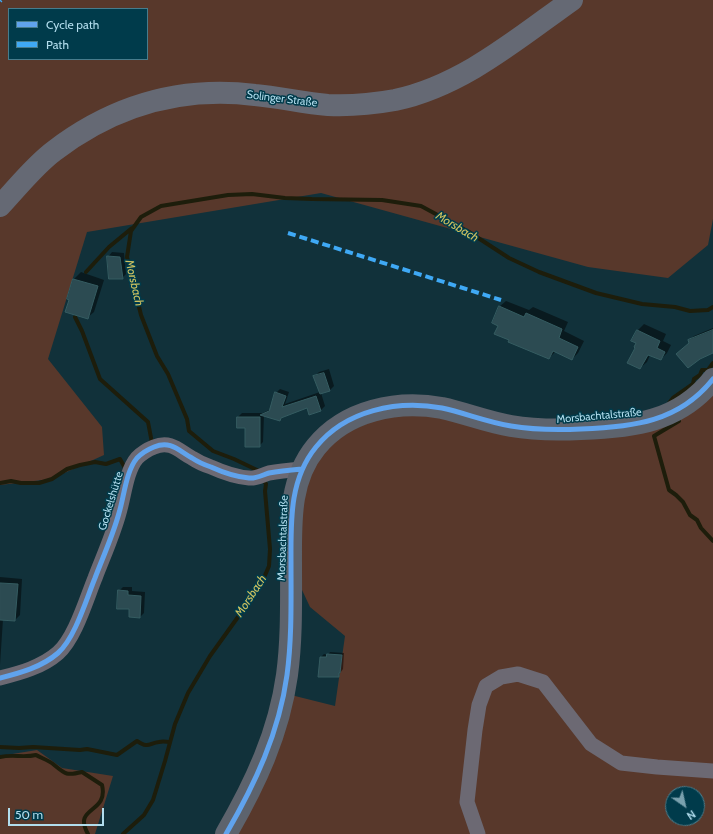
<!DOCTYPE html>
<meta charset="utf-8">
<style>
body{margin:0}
#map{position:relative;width:713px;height:834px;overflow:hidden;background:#11313a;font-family:Cabin,sans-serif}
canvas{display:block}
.legend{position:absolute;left:8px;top:8px;width:140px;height:52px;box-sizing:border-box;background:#003b4b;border:1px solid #477c8c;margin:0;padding:5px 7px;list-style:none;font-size:12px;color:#b1dded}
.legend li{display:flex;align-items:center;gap:8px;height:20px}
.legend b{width:20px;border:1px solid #477c8c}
.north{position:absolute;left:665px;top:786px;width:40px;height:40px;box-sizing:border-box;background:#003b4b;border:1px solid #477c8c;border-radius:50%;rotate:146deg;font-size:11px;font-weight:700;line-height:16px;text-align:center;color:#b1dded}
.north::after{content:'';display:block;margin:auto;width:14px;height:18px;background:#79a1ae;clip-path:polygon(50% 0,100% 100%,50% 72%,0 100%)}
.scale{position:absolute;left:8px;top:808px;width:96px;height:18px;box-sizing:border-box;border:2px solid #b1dded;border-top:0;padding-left:5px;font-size:12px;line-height:14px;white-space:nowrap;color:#b1dded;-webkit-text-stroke:3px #003b4b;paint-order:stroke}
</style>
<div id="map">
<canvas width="713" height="834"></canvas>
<ul class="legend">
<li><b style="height:5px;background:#60a3ed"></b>Cycle path</li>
<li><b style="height:5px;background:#3fa9f5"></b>Path</li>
</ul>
<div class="north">N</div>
<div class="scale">50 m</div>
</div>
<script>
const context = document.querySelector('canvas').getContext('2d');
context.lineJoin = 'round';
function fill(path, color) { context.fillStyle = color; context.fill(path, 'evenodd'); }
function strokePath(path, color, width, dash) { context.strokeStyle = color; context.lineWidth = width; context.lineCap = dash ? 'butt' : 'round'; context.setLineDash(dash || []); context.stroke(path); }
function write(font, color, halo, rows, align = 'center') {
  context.font = font + ' Cabin,sans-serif'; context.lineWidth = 3; context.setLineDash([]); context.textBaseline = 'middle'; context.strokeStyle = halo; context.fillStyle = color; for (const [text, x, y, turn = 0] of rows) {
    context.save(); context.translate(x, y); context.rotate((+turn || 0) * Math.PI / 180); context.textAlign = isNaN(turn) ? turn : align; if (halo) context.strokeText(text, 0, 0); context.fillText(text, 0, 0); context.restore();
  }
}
const green = new Path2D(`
 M0,0H713V219L708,245L668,278L588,267L321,193L87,232L48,359L102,427L104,455L51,479L0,485ZM9,9H147V59H9Z
 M713,383V834H225L287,694L335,706L345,636L310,607L295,575L304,480L331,439L396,411L601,433ZM673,794H697V818H673Z
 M37,750L62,768L113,776L95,834H0V756Z`);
const shadow = new Path2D(`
 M112,252L124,253L126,274L122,278L108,257Z
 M81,272L104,280L94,312L87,318L71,299H68L74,279Z
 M506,301L529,310L533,307L568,322L564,331L584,341L578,353L572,359L556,351L549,358L510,340L499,325V307Z
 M644,324L666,334L663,341L671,345L667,353L661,359L650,355L647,362L640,368L636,347L638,330Z
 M713,328V352L677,354L690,342L689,340L694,336Z
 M329,369L334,386L330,390L321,393L325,406L321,410L309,414L307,407L283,416L280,420L264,415L263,442L259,446L246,427L238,417L242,413H263L271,409L276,393L280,389L289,392L285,404L320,392L314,377L319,372Z
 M0,577L22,579L20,615L15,620L3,619L0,665Z
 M123,587H132V591L145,592L144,613L140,617L130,608L119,591Z
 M330,652L344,653L343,669L338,676L321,657L324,654L328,655Z`);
const stream = new Path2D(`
 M86,272L109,247L132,228
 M75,317L82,331L100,379L148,422L152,443L150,444
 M669,403L673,398L693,384L694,379L700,375L702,370H708L713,363
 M679,421L654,436L669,490L676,495L683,502L690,515L697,520L701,528L713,541
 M259,471L234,459L213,451L189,431L187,419L168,374L157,356L141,315L127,257L131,231L141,217L161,206L228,195L252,194L285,198L312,199L382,200L421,206L469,232L509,258L539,272L596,293L642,304L675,307L690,311L708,310L713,307
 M0,483L11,481L21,483H39L52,479L67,469L80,465L95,462L106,464L120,459L125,468L127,465
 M0,747L19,748L33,747L80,750L87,749L117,755L137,741C149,749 149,743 159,742C163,741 167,742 170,742
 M0,757C13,754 23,758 36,755C41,758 48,760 53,764C65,774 66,776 82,772L102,785C109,814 72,806 88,834
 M123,834L144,815L153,800L165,761L175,724L188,693L210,656L243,610L263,580L269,566L270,549L265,491L266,484L263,479`);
const building = new Path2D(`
 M107,256L120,257L123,279H109Z
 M73,279L98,286L88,319L65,312L69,300L67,299Z
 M499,306L524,317L526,313L562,329L559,338L578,347L572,360L553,351L549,359L508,342L509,340L494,334L498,326L492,323Z
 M637,330L660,341L657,348L665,352L661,360L648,355L640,369L627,363L635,348L634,347L636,343L631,341Z
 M713,330V353L700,359L688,368L676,354L689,343L688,340Z
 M324,373L330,391L320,394L313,376Z
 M275,392L286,396L282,407L316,396L321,411L309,415L307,408L281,418L280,421L260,415L269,411Z
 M237,417H260V447H245V428H237Z
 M0,583L18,584L15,621L0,620Z
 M118,590L128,591V595L141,596L140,618L129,617V609H117Z
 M327,654L342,655L340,673H339V677H318L320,657H326Z`);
const street = new Path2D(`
 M0,678C20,673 42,667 58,653C75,638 86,600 95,578C103,557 113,535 119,513C124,497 126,471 137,458C141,454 149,449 154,447C171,440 179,451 192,458C198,462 205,465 211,467C222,472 236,477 249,478C256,479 262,475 269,473C280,471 291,470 302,469
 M478,834L467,802L475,730L479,705L486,686L501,677L518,674L543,682L591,744L621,763L657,767L713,771`);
const secondary = new Path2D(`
 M226,834C255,784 279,733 287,675C292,638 291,600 291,562C291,522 289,480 316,447C346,410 397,400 442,408C465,413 487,422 511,426C534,430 558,430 581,429C633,427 679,422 713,379`);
const primary = new Path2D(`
 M0,206C17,188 34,166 54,151C113,106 181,86 255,95C279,97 303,103 328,105C350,106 373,104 395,100C462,86 517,39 572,0`);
const quiet = new Path2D(`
 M0,1L1,0
 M288,233L501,300`);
const cycleway = new Path2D(`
 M0,678C20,673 42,667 58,653C75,638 86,600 95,578C103,557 113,535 119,513C124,497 126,471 137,458C141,454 149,449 154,447C171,440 179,451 192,458C198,462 205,465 211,467C222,472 236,477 249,478C256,479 262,475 269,473C280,471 291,470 302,469
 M226,834C255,784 279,733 287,675C292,638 291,600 291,562C291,522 289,480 316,447C346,410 397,400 442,408C465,413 487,422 511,426C534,430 558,430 581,429C633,427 679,422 713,379`);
const streetNames = [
 ["Solinger Straße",282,99,7],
 ["Morsbachtalstraße",599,416,-5],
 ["Gockelshütte",111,501,-73],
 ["Morsbachtalstraße",283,538,-88]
];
const waterNames = [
 ["Morsbach",457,227,31],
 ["Morsbach",134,283,77],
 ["Morsbach",251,596,-57]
];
fill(green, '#58382b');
fill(shadow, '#0007');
strokePath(stream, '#1d1d0b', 4);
fill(building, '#2c4b52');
strokePath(building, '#355c61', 1);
strokePath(street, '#6c6973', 15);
strokePath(secondary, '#5d636d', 22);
strokePath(primary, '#656974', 22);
strokePath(quiet, '#3fa9f5', 4, [8, 4]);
strokePath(cycleway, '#60a3ed', 5);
write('11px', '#b1dded', '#003b4b', streetNames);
write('italic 12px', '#cfc260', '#003b4b', waterNames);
</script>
